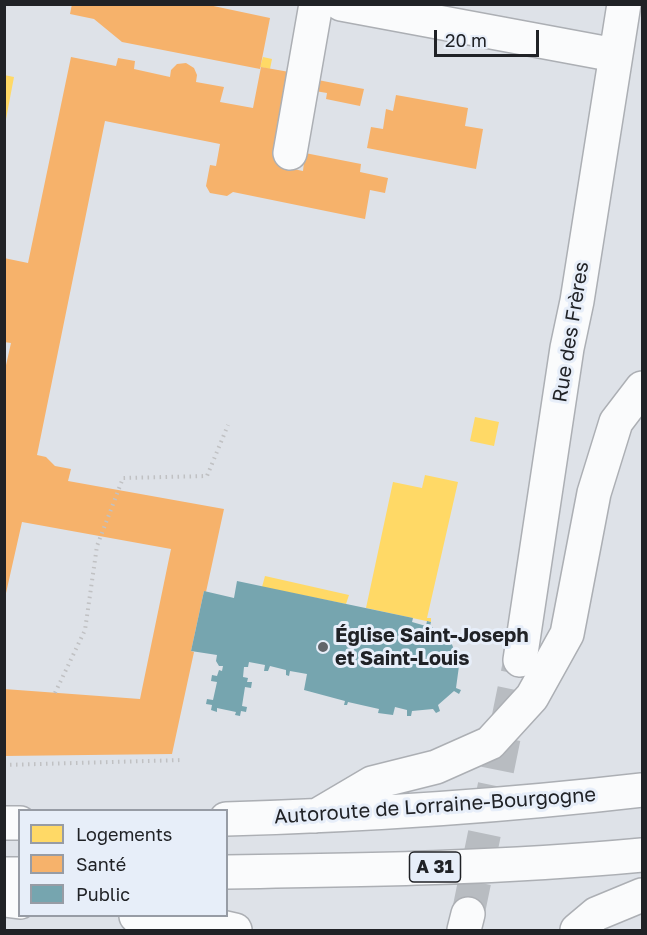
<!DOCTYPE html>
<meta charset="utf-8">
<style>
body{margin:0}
#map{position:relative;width:647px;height:935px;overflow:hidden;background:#dee2e8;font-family:"Golos Text",sans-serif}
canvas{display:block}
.frame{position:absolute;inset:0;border:6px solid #202226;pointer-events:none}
.legend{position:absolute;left:18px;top:809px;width:210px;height:108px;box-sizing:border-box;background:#e7eef9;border:2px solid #979ca5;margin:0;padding:8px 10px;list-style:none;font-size:18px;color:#202226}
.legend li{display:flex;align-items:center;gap:12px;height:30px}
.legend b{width:30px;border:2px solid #979ca5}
.scale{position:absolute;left:434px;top:30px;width:105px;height:27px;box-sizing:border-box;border:3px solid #202226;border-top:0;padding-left:8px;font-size:18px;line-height:21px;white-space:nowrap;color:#202226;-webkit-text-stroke:4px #e7eef9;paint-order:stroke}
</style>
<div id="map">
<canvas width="647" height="935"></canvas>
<div class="frame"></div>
<ul class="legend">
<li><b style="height:16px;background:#ffd966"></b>Logements</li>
<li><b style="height:16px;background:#f6b26b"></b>Santé</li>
<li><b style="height:16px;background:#76a5af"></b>Public</li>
</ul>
<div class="scale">20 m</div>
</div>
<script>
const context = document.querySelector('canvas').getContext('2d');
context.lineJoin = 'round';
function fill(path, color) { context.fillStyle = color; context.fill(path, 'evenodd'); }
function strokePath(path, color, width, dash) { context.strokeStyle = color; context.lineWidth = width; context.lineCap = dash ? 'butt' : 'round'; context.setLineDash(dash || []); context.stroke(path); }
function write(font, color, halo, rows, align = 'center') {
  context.font = font + ' "Golos Text",sans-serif'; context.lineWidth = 6; context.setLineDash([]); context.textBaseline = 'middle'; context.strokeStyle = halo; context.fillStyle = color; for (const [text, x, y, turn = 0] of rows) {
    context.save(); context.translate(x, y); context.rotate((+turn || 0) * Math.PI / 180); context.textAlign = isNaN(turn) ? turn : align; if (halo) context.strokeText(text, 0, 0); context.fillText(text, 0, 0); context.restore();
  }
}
const homes = new Path2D(`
 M263,57L272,59L270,69L260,67Z
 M4,75L14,77L6,119H4Z
 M475,417L499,422L494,446L470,441Z
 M425,475L458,482L427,618H431V622L366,608L393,482L422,488Z
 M265,576L349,595L346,604L262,587Z`);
const health = new Path2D(`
 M72,4H204L270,18L260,69L122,42L94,19L70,14Z
 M71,57L116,66L118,58L135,61L134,69L170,77L171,70L177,64L186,63L194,68L197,75L196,82L224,87L220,102L253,108L261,67L295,73L279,166L303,171L305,153L361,164L360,172L388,178L385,193L370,190L365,219L233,192L227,196L210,193L206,186L210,165L216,166L220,144L105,121L37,455L46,457L55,466L71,469L68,481L224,509L206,592L204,591L191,651L194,652L172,754L4,756V689L140,699L171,549L22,522L4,602V374L11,343L4,342V258L28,263Z
 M318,80L364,89L360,106L326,99L327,93L315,91Z
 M396,95L468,108L465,126L483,129L476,169L367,148L371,127L383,129L386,109L393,111Z`);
const public = new Path2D(`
 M237,581L413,618L412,622L426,626L427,621L431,622L430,626L449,638L453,636L455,638L451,642L459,662H464V666H459L456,688L461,690L459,694L454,691L438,705L440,711L436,713L433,709L412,711L411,716H407V710L395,707L393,715L378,713L379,709L348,702L347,705H344L345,701L304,690L307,674L290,671L289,676L286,675V670L270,666L268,671H264L265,665L249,662L248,667H244L243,677L248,678L247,682H252L251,688L245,687L242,706L247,707L246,712L241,711L240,716L235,715L236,712L217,708V712L211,710L212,705L206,704L207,699L213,700L217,682L211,681L212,675L217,676L219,670L222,671L223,666H219L216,661L217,655L191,651L204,591L234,598Z`);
const minorTunnel = new Path2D(`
 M468,914L520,660`);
const path = new Path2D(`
 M55,693L85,630L97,546L123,478L207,476L228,425
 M4,765L183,760`);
const minor = new Path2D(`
 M341,4L615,55
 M290,153L316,4
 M520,660L567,348L577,301L624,4
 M464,930L468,914`);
const highway = new Path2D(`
 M316,816L372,783L436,767L490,743L532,697L567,634L594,493L616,422L642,388
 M226,819C366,815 504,806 642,790
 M4,823H20
 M226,872C365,870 504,868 642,855
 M4,874H20
 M4,900L20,902
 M136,916L213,925L235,930
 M577,930L596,914L642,895`);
const markers = [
 [323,647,6,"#62656a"]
];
const shields = [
 [435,867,51]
];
const shieldNames = [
 ["A 31",435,867]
];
const streetNames = [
 ["Rue des Frères",571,332,-81],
 ["Autoroute de Lorraine-Bourgogne",435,806,-4]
];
const poiNames = [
 ["Église Saint-Joseph",335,636],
 ["et Saint-Louis",335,659]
];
fill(homes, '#ffd966');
fill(health, '#f6b26b');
fill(public, '#76a5af');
strokePath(minorTunnel, '#b8bcc1', 33, [33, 16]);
strokePath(minor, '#acafb4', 36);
strokePath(highway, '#acafb4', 36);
strokePath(path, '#c0c1c3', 4, [1.5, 4.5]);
strokePath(minor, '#fafbfc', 33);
strokePath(highway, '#fafbfc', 33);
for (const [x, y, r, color] of markers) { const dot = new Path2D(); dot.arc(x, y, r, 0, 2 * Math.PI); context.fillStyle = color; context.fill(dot); strokePath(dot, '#e7eef9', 2); }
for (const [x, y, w] of shields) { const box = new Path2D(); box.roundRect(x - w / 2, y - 15, w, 30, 4.5); context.fillStyle = '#e7eef9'; context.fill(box); strokePath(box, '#202226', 1.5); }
write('bold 18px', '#202226', null, shieldNames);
write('20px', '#202226', '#e7eef9', streetNames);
write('bold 20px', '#202226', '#e7eef9', poiNames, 'left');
</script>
